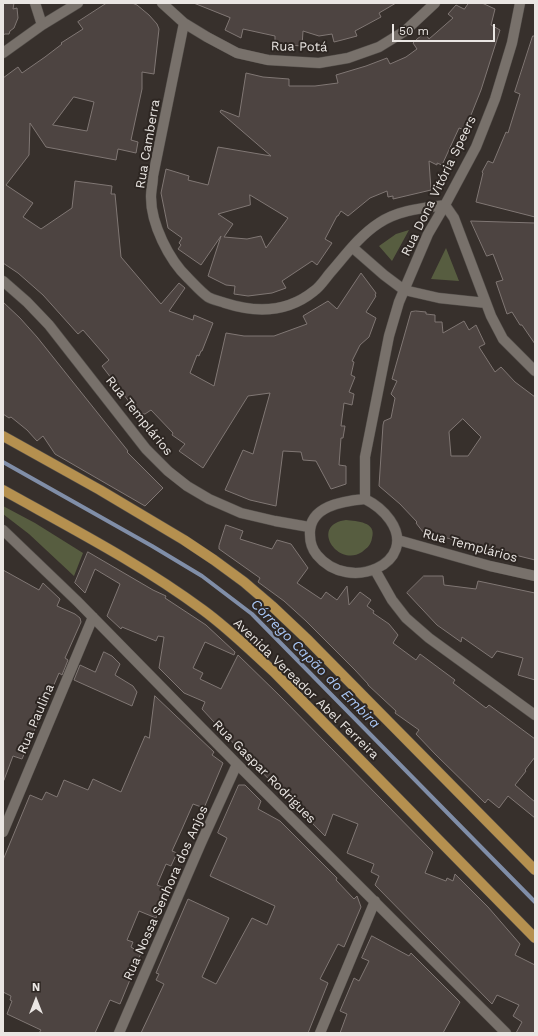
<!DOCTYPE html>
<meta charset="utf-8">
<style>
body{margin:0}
#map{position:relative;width:538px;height:1036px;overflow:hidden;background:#37302c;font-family:"Work Sans",sans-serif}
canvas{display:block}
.frame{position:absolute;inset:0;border:4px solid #eae6e3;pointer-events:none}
.north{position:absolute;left:16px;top:980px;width:40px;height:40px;-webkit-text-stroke:3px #2d2622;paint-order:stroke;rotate:0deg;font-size:11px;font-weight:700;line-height:16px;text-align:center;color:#eae6e3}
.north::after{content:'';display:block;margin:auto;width:14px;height:18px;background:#eae6e3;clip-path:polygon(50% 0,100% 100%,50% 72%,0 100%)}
.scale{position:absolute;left:392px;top:24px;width:103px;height:18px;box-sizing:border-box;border:2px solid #eae6e3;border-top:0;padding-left:5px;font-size:12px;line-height:14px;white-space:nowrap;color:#eae6e3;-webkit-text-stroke:3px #2d2622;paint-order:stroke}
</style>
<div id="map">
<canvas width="538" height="1036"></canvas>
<div class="frame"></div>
<div class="north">N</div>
<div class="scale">50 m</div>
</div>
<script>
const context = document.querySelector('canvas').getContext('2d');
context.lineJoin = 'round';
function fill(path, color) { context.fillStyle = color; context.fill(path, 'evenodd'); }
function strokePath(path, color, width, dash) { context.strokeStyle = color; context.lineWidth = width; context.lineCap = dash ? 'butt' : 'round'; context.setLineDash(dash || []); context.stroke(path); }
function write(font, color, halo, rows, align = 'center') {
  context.font = font + ' "Work Sans",sans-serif'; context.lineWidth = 4; context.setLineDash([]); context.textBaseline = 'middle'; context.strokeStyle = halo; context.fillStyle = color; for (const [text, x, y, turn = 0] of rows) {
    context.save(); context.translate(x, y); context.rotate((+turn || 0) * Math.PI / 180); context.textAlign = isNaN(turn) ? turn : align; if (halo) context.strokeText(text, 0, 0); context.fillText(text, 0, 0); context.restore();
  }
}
const green = new Path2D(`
 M409,230L392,261L379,246L396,234Z
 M446,248L459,281L431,279Z
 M3,506L35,523L83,553L74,576L29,534L3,514Z
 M346,520C357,521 377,522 372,538C371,545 367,548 362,552C338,568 309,525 346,520Z`);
const stream = new Path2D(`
 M3,462L152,546L202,576L252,614L535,902`);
const building = new Path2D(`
 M3,3H14L13,9L17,8L18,18L14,28L10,31L9,34H5L3,35Z
 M107,3H132L137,5L149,15L157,24L159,29L154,74L142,72V89L131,140L138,142L136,153L118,149L116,160L46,147L30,123L29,155L6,185L33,203L23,217L41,229L72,208L75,181L112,186L111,194H115L121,257L161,304L179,283L185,288L169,311L193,320L194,315L213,323L202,351H201L199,356L197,355L190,373L214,386L226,333L244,336H274L307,324L303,316L328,301L337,309L361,273L376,293L375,295L376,296L366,312L376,318L369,337L360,345L352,361L354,362L351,375L355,377L349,392L354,394L352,405L344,403L341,426H345L343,438H341L339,465L346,466V484L331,489L316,461L303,460L301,452L283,451L276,506L250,500L225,490L243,450L253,454L270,393L248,396L203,468L179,451L185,444L172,435L173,433L151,410L145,414H140L136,411L102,366L109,360L83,330L78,334L43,295L18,273L3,263V78L18,67L22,73L45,57L62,44L61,43L83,29L78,22ZM74,97L94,102L87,131L53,125Z
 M194,3H396L379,13L381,17L355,31L357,36L342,40L334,42L332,34L319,36L303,31L302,46L275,44V36L243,29L241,38L225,30L230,18Z
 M469,3H482L495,9L491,25L500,30L481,90L465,130L459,128L442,165L437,163V165L429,161L431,190L393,199V196L388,197L387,191L370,198L348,216L341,211L338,216H337L325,239L332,243L317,265L312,261L282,281L286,288L272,293L248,296L234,294L235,286L226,285L208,276L221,236L201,265L178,249L181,245L179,243L182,238L168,228L161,193L166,169L189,176L188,180L208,185L218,147L271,156L220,112L221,110L239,117L246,73L263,77L289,79V86H315L338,83L336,75L366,66L387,58L390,64L406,57L417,49L413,43L417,39L425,33L429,39L453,18L448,14L456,5L464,9ZM250,195L288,218L266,248L261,236L247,239L224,237L233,224L218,214L250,205Z
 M533,36H535V217L476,202L483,173L482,172L488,161L493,163L506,132L508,133L520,94L515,92Z
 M471,221L535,223V344L522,325H520L512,312L507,314L496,282L503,280L493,254L487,256Z
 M3,302L20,318L37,337L128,451L127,452L163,488L145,506L55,454L43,436L37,441L27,430L11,417L9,418L3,414Z
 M416,311L426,312V314L435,315V322H442L443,333L464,321L469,330L476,325L485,344L479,347L495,372L501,367L515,382L535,397V560L423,532L416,523L417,522L400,504L379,486L383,425L384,421L391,418L395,398L391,394L397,381L392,379L411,312ZM463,419L481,437L468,456H451L449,432Z
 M226,525L243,531L240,539L272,549L277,540L291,544L308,568L297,583L321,599L326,592L337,600L347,586L349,605L360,592L371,600L367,606L374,611L373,613L389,624L398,635L393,643L416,660L420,654L455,680L453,683L486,708L489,705L535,739V757L525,770L526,771L515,785L535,802V818L508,796L499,808L488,799L485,803L435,754L416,734L419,730L395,713L396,711L368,685V684L355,670L306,621L284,601L258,582L260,578L219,549V546Z
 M88,552L153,590L166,596L165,598L206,625L235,652L234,655L205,642L193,668L203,673L200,679L221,689L238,655L279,695L433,852L425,873L446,881L447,878L453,881L455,874L488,907L520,944L515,955L535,965V1033H516L522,1022L513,1016L519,1005L497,995L492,1004L375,885L379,876L371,872L374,864L347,853L358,824L333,814L325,836L237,747L202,709L205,702L184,693L159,668L164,637L158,636L156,641L122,627L121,629L107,616L120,584L95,569L85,593L75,583Z
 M3,570L39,590L43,583L60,599L57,606L75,614L80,618L81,622L65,658L68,660L62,675L59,673L22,759L13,756L4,780Z
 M424,576H443L444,585L476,589L478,581L535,593V680L518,675L523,658L497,651L492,658L462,637L461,642L437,625L407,593Z
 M104,652L112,656L120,664L115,675L133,686L137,692L132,706L74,680L80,665L95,672Z
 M155,696L214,752L212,755L223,763L204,808L193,804L182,829L172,851L177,853L171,866L166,864L157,885L168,889L156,918L139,911L127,940L133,942L131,947L141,953L120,1004L110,1000L95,1033H39L41,1030L7,1014L12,1001L10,1000L11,996L3,992V860L30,795L42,800L46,792L57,797L64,780L88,790L93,779L121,792L145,736L149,738Z
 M239,785H245L261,801L258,809L280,821L337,878L336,880L354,899L357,896L361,907L344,947L338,944L320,979L328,983L308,1033H141L164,984L156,980L159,974L156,973L188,899L229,918L202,977L216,984L252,918L267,925L275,906L210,876L227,838L218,833Z
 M372,936L409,956L411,953L460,1002L443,1033H340L347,1014L340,1011L354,978L359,981L369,961L362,958Z`);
const minor = new Path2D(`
 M35,3L42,25
 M162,3L184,23L207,37L237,53L268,60L319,63L348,58L379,47L405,31L435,3
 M184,23L153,176C153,183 151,190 151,197C151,224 169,260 188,278C194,284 201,292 208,297C213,300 220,301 225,303C256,313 287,313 314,291C320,287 325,279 330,273C345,256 359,236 379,223C398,210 423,208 445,205L454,218L491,316L503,339L535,371
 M3,53L42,25L78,3
 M352,247L384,275L404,290L439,298L486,303
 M3,281L27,302L49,325L146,449L168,471L187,486L209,499L241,513L275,521L309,527
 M365,499V457L389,336L399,302L428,234L445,205L476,147L495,99L512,43L520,3
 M365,499C375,504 383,510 390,520C420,563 349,594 317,555C312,549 310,542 310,535C308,506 343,501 365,499Z
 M3,530L77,601L237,764L506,1033
 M398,540L490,566L535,576
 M375,570L392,600L406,618L429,638L535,715
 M3,832L93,617
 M119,1033L201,843L237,764
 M320,1033L375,901`);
const major = new Path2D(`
 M3,436L100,490L184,540L214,560L244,582L272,606L309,641L535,870
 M3,490C71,528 141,564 203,610C229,629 251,651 274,672L535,938`);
const streetNames = [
 ["Rua Potá",299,47,1],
 ["Rua Camberra",148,144,-80],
 ["Rua Dona Vitória Speers",439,186,-64],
 ["Rua Templários",139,416,51],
 ["Rua Templários",470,546,15],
 ["Avenida Vereador Abel Ferreira",306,689,44],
 ["Rua Paulina",36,719,-67],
 ["Rua Gaspar Rodrigues",264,772,45],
 ["Rua Nossa Senhora dos Anjos",166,893,-66]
];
const waterNames = [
 ["Córrego Capão do Embira",315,664,45]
];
fill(green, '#575d40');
strokePath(stream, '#808ea8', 4);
fill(building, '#4d4441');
strokePath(building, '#807774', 1);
strokePath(minor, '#534e4a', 11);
strokePath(major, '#534e4a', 11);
strokePath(minor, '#78716b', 10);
strokePath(major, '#b5904f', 10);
write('13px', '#eae6e3', '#2d2622', streetNames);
write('italic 14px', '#a9c7f7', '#2d2622', waterNames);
</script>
